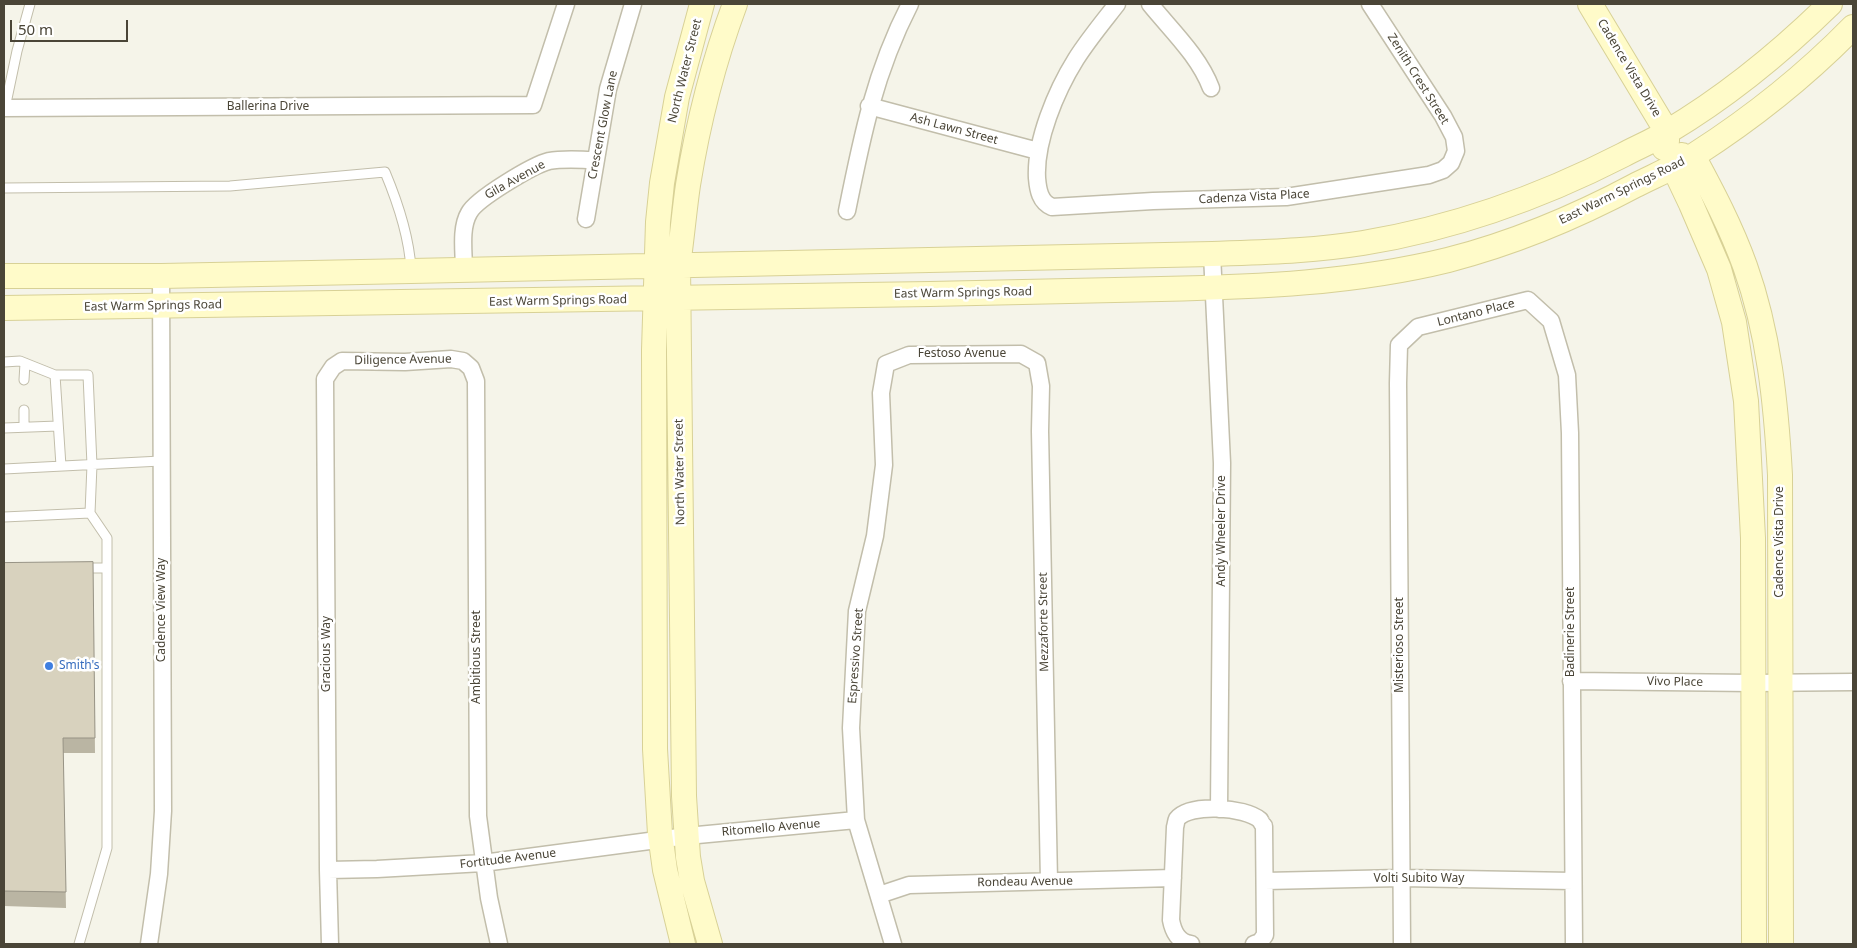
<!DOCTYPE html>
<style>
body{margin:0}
#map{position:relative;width:1857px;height:948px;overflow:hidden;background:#f5f4e9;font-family:"Noto Sans",sans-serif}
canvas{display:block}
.frame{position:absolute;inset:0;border:5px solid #4a4537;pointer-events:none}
.scale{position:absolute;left:10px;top:20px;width:118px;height:22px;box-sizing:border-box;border:2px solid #4a4537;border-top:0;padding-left:6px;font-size:15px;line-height:18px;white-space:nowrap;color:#4a4537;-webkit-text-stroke:4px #fff;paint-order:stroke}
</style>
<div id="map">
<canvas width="1857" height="948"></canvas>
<div class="frame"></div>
<div class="scale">50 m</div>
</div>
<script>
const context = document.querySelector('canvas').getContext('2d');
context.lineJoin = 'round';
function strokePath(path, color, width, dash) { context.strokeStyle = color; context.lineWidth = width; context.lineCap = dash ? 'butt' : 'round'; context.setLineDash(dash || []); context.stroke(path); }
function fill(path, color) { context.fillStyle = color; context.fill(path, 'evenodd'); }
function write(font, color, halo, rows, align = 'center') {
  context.font = font + ' "Noto Sans",sans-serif'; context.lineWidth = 5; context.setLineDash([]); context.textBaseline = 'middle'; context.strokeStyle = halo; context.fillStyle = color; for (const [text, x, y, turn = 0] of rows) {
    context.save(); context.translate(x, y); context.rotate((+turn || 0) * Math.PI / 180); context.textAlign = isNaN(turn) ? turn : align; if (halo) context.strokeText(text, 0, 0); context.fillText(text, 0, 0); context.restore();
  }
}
const lane = new Path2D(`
 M5,108L17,51L30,4
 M4,188L230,186L385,172C398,203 409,236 411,269
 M4,362L20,361L55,375
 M24,380L25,363
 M24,410V427
 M4,428L58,426
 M61,466L55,375H88L92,465L90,513L107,538V848L79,944
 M4,469L161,461
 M4,517L90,513
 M81,568H107`);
const street = new Path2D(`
 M1117,4C1103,22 1088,40 1076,59C1056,91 1035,141 1037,178C1038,190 1040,202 1052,207L1153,201L1286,197L1429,175L1443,170L1451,163L1456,151L1454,137L1443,116L1370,4
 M1150,4C1171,30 1199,56 1211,88
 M869,106L1038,151
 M4,108L533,105L566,4
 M847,211C862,136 875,72 910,4
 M586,219L608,89L633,4
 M1212,254L1222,463L1219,809
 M464,270C464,253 460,228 469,213C476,199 533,165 549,161C564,158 581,160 596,160
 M1571,681L1753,683L1853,682
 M328,870L377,869L483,863L687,836L856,820
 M1265,881L1401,878L1573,881
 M879,895L909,885L1173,878
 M149,944L159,874L163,811L161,276
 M330,944L328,870L325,379L333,367L342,361L405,362L451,359L463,361L471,368L476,381L478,816L489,898L499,944
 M893,944L856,820L851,728L857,611L875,536L884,465L881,393L886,364L909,355L1021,354L1037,363L1041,386L1040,431L1049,881
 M1191,944C1179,943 1173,931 1171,920L1175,827C1176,824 1176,821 1177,819C1190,803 1245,807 1260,820C1260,820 1263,826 1264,826L1265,935L1260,942L1254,944
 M1402,944L1398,383L1399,345L1418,327L1528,300L1551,321L1567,375L1570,433L1574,944`);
const secondary = new Path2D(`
 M1590,4L1667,132V141L1664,148
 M1682,155L1673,166L1691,204L1719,269L1734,322L1746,401L1753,538L1754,944
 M1693,156C1712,191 1731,227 1745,266C1769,333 1776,403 1780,475L1781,944
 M4,276H161L411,271L1212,254C1263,252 1313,251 1363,243C1455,228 1541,197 1623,155C1638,147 1653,141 1667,132C1726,97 1781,52 1830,4
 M4,308C312,306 621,301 930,294C1007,292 1084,290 1161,289C1258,287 1354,283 1448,260C1514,243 1576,217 1636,185C1656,175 1677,166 1696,154C1752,118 1806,75 1853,27
 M683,944L665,870L660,834L655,749L654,350L658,222L662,183L677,97L702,4
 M710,944L692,881L688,857L684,796L678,265C682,239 684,212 688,185C698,123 713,63 735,4`);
const wall = new Path2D(`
 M93,562L95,753H63L66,908L4,906V563Z`);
const building = new Path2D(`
 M93,562L95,738H63L66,892L4,891V563Z`);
const markers = [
 [49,666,5,"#3f7fe0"]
];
const streetNames = [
 ["Cadence Vista Drive",1629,68,59],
 ["North Water Street",685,71,-76],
 ["Zenith Crest Street",1418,79,58],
 ["Ballerina Drive",268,107],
 ["Crescent Glow Lane",603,125,-79],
 ["Ash Lawn Street",954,129,15],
 ["Gila Avenue",515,180,-29],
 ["East Warm Springs Road",1622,191,-26],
 ["Cadenza Vista Place",1254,197,-3],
 ["East Warm Springs Road",963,293,-1],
 ["East Warm Springs Road",558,301,-1],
 ["East Warm Springs Road",153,306,-1],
 ["Lontano Place",1476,313,-14],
 ["Festoso Avenue",962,354],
 ["Diligence Avenue",403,360,-1],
 ["North Water Street",680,472,-91],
 ["Andy Wheeler Drive",1222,531,-90],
 ["Cadence Vista Drive",1780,542,-90],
 ["Cadence View Way",162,610,-90],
 ["Mezzaforte Street",1044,622,-91],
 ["Badinerie Street",1571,632,-90],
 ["Misterioso Street",1400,645,-90],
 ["Gracious Way",327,654,-90],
 ["Espressivo Street",856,656,-86],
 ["Ambitious Street",477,657,-90],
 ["Vivo Place",1675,682,1],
 ["Ritomello Avenue",771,828,-5],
 ["Fortitude Avenue",508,859,-7],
 ["Volti Subito Way",1419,879],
 ["Rondeau Avenue",1025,882,-1]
];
const shopNames = [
 ["Smith's",59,666]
];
strokePath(lane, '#c2beab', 11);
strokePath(street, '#c2beab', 19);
strokePath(secondary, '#d8d196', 26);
strokePath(lane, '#fff', 9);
strokePath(street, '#fff', 16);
strokePath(secondary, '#fffbc9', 24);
fill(wall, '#bab5a3');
fill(building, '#d8d2be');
strokePath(building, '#979385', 1);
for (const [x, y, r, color] of markers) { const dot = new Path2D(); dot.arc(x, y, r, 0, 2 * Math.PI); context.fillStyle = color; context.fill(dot); strokePath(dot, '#fff', 2); }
write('12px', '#4a4537', '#fff', streetNames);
write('12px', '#366cbe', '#fff', shopNames, 'left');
</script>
